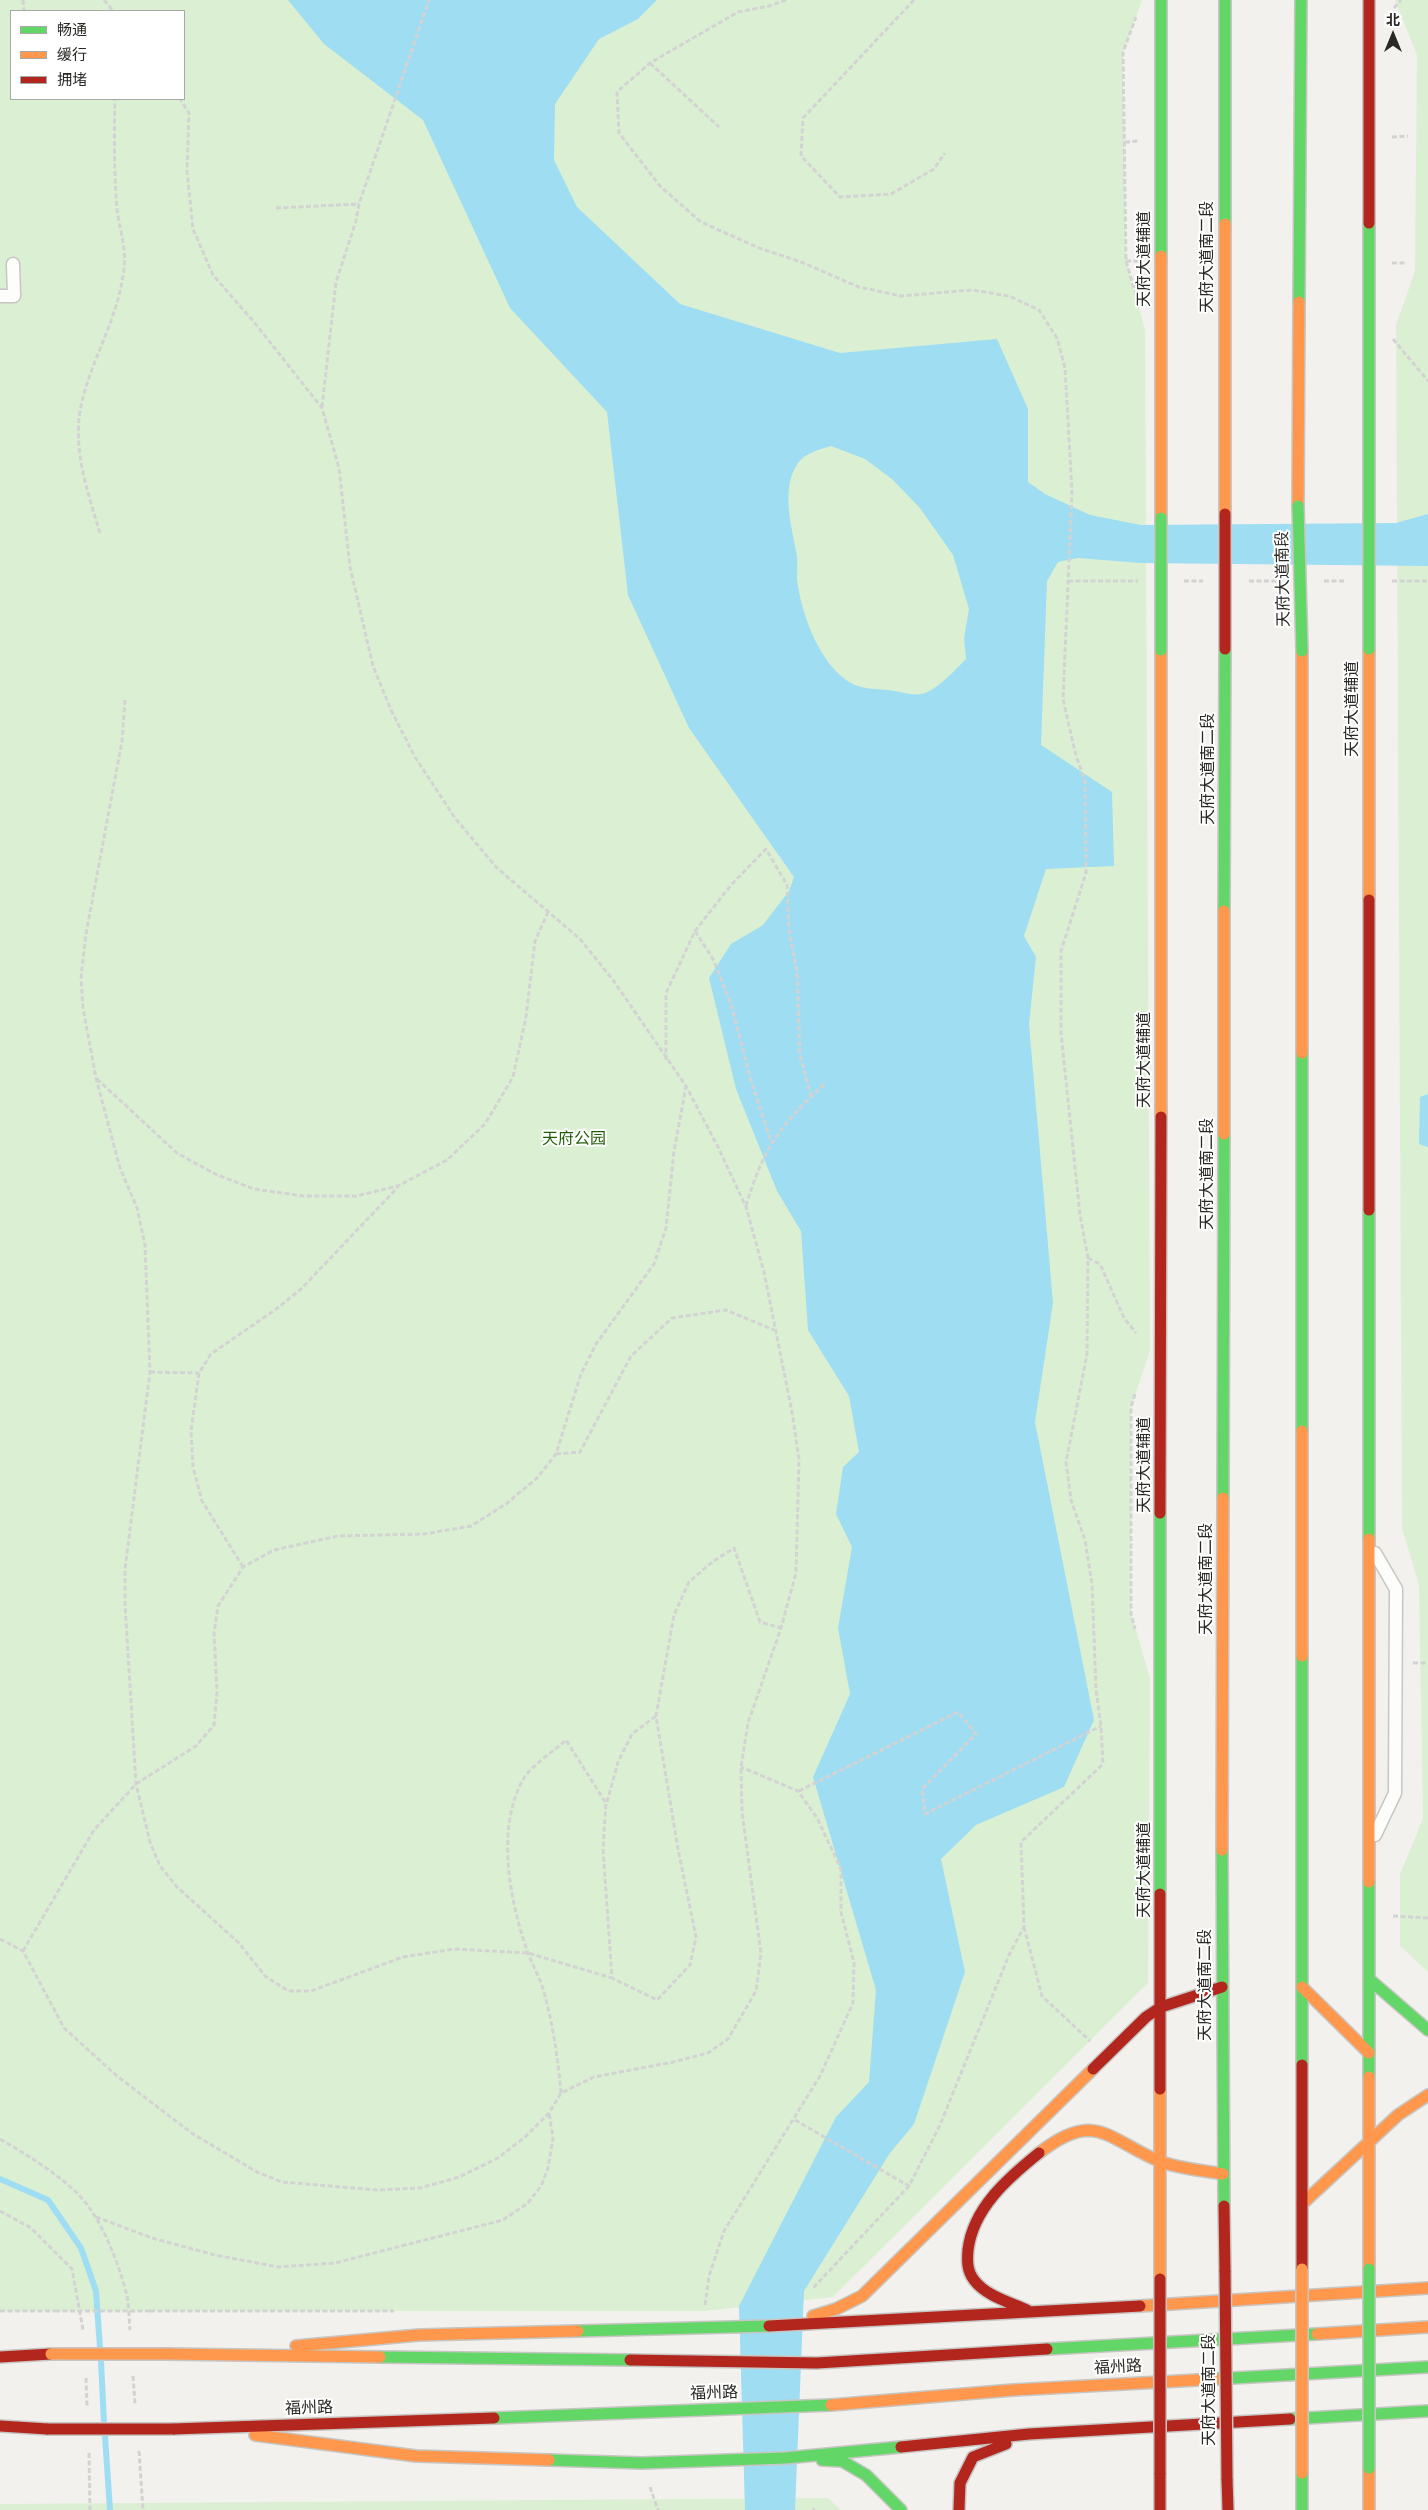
<!DOCTYPE html>
<meta charset="utf-8">
<style>
body{margin:0}
#map{position:relative;width:1428px;height:2510px;overflow:hidden;background:#f2f1ed;font-family:Poppins,"Noto Sans SC",sans-serif}
canvas{display:block}
.legend{position:absolute;left:10px;top:10px;width:175px;height:90px;box-sizing:border-box;background:#fff;border:1px solid #a9a9a8;margin:0;padding:6px 9px;list-style:none;font-size:15px;color:#282825}
.legend li{display:flex;align-items:center;gap:10px;height:25px}
.legend b{width:25px;border:1px solid #a9a9a8}
.north{position:absolute;left:1368px;top:10px;width:50px;height:50px;-webkit-text-stroke:4px #fff;paint-order:stroke;rotate:0deg;font-size:14px;font-weight:700;line-height:20px;text-align:center;color:#282825}
.north::after{content:'';display:block;margin:auto;width:18px;height:22px;background:#282825;clip-path:polygon(50% 0,100% 100%,50% 72%,0 100%)}
</style>
<div id="map">
<canvas width="1428" height="2510"></canvas>
<ul class="legend">
<li><b style="height:6px;background:#63d668"></b>畅通</li>
<li><b style="height:6px;background:#ff974d"></b>缓行</li>
<li><b style="height:6px;background:#b3261e"></b>拥堵</li>
</ul>
<div class="north">北</div>
</div>
<script>
const context = document.querySelector('canvas').getContext('2d');
context.lineJoin = 'round';
function fill(path, color) { context.fillStyle = color; context.fill(path, 'evenodd'); }
function strokePath(path, color, width, dash) { context.strokeStyle = color; context.lineWidth = width; context.lineCap = dash ? 'butt' : 'round'; context.setLineDash(dash || []); context.stroke(path); }
function write(font, color, halo, rows, align = 'center') {
  context.font = font + ' Poppins,"Noto Sans SC",sans-serif'; context.lineWidth = 4; context.setLineDash([]); context.textBaseline = 'middle'; context.strokeStyle = halo; context.fillStyle = color; for (const [text, x, y, turn = 0] of rows) {
    context.save(); context.translate(x, y); context.rotate((+turn || 0) * Math.PI / 180); context.textAlign = isNaN(turn) ? turn : align; if (halo) context.strokeText(text, 0, 0); context.fillText(text, 0, 0); context.restore();
  }
}
const green = new Path2D(`
 M0,0H1142L1123,53L1126,261L1145,330L1150,1351L1131,1407V1613L1150,1678L1148,1983L833,2297L704,2311H0ZM11,11H184V99H11Z
 M1395,0H1428V1972L1400,1946V1874L1423,1819L1419,1585L1402,1528L1396,325L1415,271L1417,55Z
 M828,2498L841,2510H0V2504Z`);
const water = new Path2D(`
 M288,0H657L638,19L599,39L555,104L554,160L577,207L680,304L840,353L997,339L1028,409V482L1045,494L1090,515L1141,525L1396,523L1428,514V566L1140,563L1078,558L1058,562L1047,581L1041,745L1112,792L1114,866L1046,869L1024,936L1036,957L1029,1024L1053,1303L1035,1422L1094,1720L1064,1787L976,1825L941,1859L965,1972L914,2124L890,2153L804,2291L795,2510H745L739,2306L836,2117L869,2082L876,1990L813,1777L850,1694L838,1628L852,1547L836,1514L843,1467L859,1452L849,1396L808,1330L801,1231L777,1191L736,1089L709,978L731,944L763,925L789,891L794,877L689,728L628,595L607,412L510,308L423,120L324,44ZM831,446L865,459L892,479L920,508L953,555L969,609L964,638L966,659C956,669 936,691 922,694C912,696 898,691 888,690C876,689 861,689 851,683C821,666 803,618 798,586C796,576 798,566 797,556C792,527 780,489 798,463C805,453 821,449 831,446Z
 M1428,1094V1147L1419,1144L1420,1097Z`);
const stream = new Path2D(`
 M0,2179L48,2200L81,2248L96,2291L100,2348
 M101,2361L104,2423
 M105,2436L110,2510`);
const path = new Path2D(`
 M23,0L24,11H29
 M104,0L113,11
 M786,0L769,6L738,12L650,63L617,92L619,133L660,186L701,222L759,248L801,262L859,287L901,296L972,290L1009,296L1039,310L1057,338L1065,368L1072,492L1063,699L1075,752L1085,782L1086,873L1061,951V1033L1080,1215L1088,1258L1087,1354L1066,1462L1071,1500L1085,1540L1092,1584L1096,1689L1101,1726L1103,1764L1021,1842L1024,1927L1009,1955L940,2125L909,2186L813,2288
 M914,0L803,118L801,156L840,197L891,194L934,169L945,153
 M1394,8L1401,0
 M650,63L719,127
 M1392,137L1408,136
 M1125,142L1139,141
 M276,208L359,204
 M1126,261H1138
 M1392,263H1407
 M1136,295L1126,261L1123,52L1136,17
 M1393,339L1428,381
 M322,407L336,282L356,221L359,204L429,0
 M100,533C88,493 72,449 81,406C91,359 118,320 124,269C127,250 119,228 117,209C114,172 114,136 115,99
 M1068,581H1138
 M1184,581H1203
 M1249,581H1278
 M1324,581H1345
 M1392,581H1428
 M125,700L122,741L86,934L81,977L83,1008L96,1078L120,1168L137,1208L145,1245L150,1372L125,1569V1604L136,1784L150,1842L160,1866L177,1887L239,1943L265,1976L288,1991H311L403,1957L454,1949L528,1953L612,1978
 M695,931L713,959L731,1004L750,1077L771,1142
 M666,1060V993L695,931L731,885L766,849L787,885L789,930L797,972L800,1055L811,1096
 M97,1079L177,1153L215,1174L254,1189L303,1196H356L398,1186L447,1160L485,1124L513,1077L526,1017L535,941L548,912
 M746,1206C763,1148 782,1122 827,1082
 M1088,1258L1100,1264L1124,1318L1136,1333
 M150,1372L199,1373
 M1135,1394L1131,1407V1614L1135,1629
 M556,1454L580,1452L631,1356L672,1318L726,1310L774,1330
 M243,1567L202,1501L193,1467L191,1431L199,1373L211,1354L275,1310L301,1289L398,1187
 M1413,1663H1428
 M799,1791L958,1712L976,1734L922,1789L925,1814L1101,1726
 M607,1802L618,1762L632,1734L656,1716
 M1393,1916L1428,1918
 M1024,1927L1042,1996L1090,2041
 M0,1939L23,1951L64,2028L117,2076L193,2134L257,2172L282,2182L377,2190L420,2188L459,2177L498,2158L525,2137L549,2113L561,2093L594,2077L673,2062L708,2053L728,2039L756,1991L761,1953L742,1812L741,1767L748,1723L781,1628L796,1573L799,1460L792,1412L764,1272L746,1207L718,1147L686,1086L613,980L580,939L497,868L455,818L415,757L391,710L373,666L350,567L339,468L322,408L254,322L213,275L193,229L187,171L189,113L180,99
 M23,1951L94,1830L136,1784L196,1746L214,1725L217,1692L214,1633L218,1606L243,1567L274,1550L338,1536L424,1534L471,1526L506,1504L537,1478L556,1454L581,1374L596,1344L654,1264L666,1228L674,1151L686,1086
 M561,2093C558,2059 553,2025 544,1992C540,1978 533,1966 528,1953C510,1903 495,1827 524,1778C531,1766 555,1750 566,1740L606,1803L603,1849L612,1978L657,2000L690,1965L696,1937L678,1849L656,1716L674,1615L689,1582L712,1562L734,1548L760,1622L781,1628
 M795,2120L909,2186
 M0,2139C27,2155 52,2170 75,2191C100,2214 119,2263 127,2296C129,2307 129,2319 130,2330
 M0,2211L31,2228L72,2269L83,2330
 M96,2217L152,2238L215,2255L278,2267L335,2263L503,2220L528,2203L541,2186L548,2168L553,2138L549,2113
 M705,2305L709,2276L724,2231L820,2076L853,2003L854,1963L841,1912V1869L817,1818L798,1791L741,1767
 M0,2311H55
 M150,2311H394
 M133,2376L135,2405
 M86,2378L87,2407
 M139,2451L143,2510
 M89,2453L90,2510
 M650,2487L658,2510
 M813,2508L814,2510`);
const lane = new Path2D(`
 M0,296H14L13,264
 M1375,1553L1396,1589L1395,1793L1375,1835`);
const fast = new Path2D(`
 M1161,0V256
 M1225,0V224
 M1369,223V516
 M1299,302L1301,0
 M1224,911L1225,649
 M1302,1053V1431
 M1369,1210V1539
 M1223,1498L1224,1134
 M1302,1656V2065
 M1222,1850L1224,2206
 M1369,1882V2077
 M1160,1894V1513
 M1369,1979L1428,2030
 M578,2331L769,2326
 M1047,2349L1317,2334
 M380,2357L630,2360
 M1216,2379L1428,2367
 M494,2418L831,2405
 M1290,2419L1428,2411
 M549,2460L642,2463L785,2458L901,2447
 M822,2460L842,2461L866,2475L901,2510
 M1302,2473V2510`);
const slow = new Path2D(`
 M1225,224V514
 M1161,256V518
 M1298,506L1299,302
 M1369,649V900
 M1302,651V1053
 M1161,1117V650
 M1224,1134V911
 M1302,1431V1656
 M1369,1539V1882
 M1222,1850L1223,1498
 M1302,1987L1369,2053
 M1369,2077V2269
 M1039,2153C1095,2109 1107,2139 1159,2161C1179,2169 1202,2170 1223,2174
 M1302,2204L1398,2115L1428,2095
 M1160,2279V2089
 M1140,2306L1428,2288
 M813,2316L836,2309L862,2296L1093,2069
 M1317,2334L1428,2327
 M296,2346L419,2335L578,2331
 M167,2354L380,2357
 M831,2405L1013,2390L1216,2379
 M255,2435L416,2456L549,2460
 M1369,2468V2510`);
const jam = new Path2D(`
 M1369,0V223
 M1369,900V1210
 M1160,1513L1161,1117
 M1302,2065V2269
 M1093,2069L1146,2017L1161,2007L1222,1987
 M1160,2089V1894
 M1224,2206L1225,2272
 M1027,2310C1009,2302 986,2296 974,2280C967,2271 967,2261 968,2250C973,2208 1008,2178 1039,2153
 M769,2326L1140,2306
 M0,2357L51,2354
 M630,2360L817,2363L1047,2349
 M0,2426L48,2429
 M173,2429L494,2418
 M901,2447L1029,2434L1290,2419
 M1160,2473V2510
 M1227,2479L1228,2510
 M959,2510L960,2483L973,2457L1006,2444`);
const pathBridge = new Path2D(`
 M55,2311H150`);
const fastBridge = new Path2D(`
 M1298,506L1302,651
 M1369,516V649
 M1161,518V650
 M1369,2269V2468`);
const slowBridge = new Path2D(`
 M1302,2269V2473
 M51,2354H167`);
const jamBridge = new Path2D(`
 M1225,514V649
 M1225,2272L1227,2479
 M1160,2279V2473
 M48,2429H173`);
const streetNames = [
 ["天府大道南二段",1208,257,-90],
 ["天府大道辅道",1145,259,-90],
 ["天府大道南段",1284,579,-91],
 ["天府大道辅道",1353,709,-90],
 ["天府大道南二段",1209,769,-90],
 ["天府大道辅道",1145,1060,-90],
 ["天府大道南二段",1208,1174,-90],
 ["天府大道辅道",1145,1465,-90],
 ["天府大道南二段",1207,1579,-90],
 ["天府大道辅道",1145,1870,-90],
 ["天府大道南二段",1206,1985,-90],
 ["福州路",1118,2368,-3],
 ["天府大道南二段",1210,2390,-90],
 ["福州路",714,2394,-2],
 ["福州路",309,2409,-2]
];
const parkNames = [
 ["天府公园",574,1140]
];
fill(green, '#dbf0d3');
fill(water, '#9fddf3');
strokePath(stream, '#9fddf3', 6);
strokePath(lane, '#c7c6c3', 15);
strokePath(fast, '#c7c6c3', 14);
strokePath(slow, '#c7c6c3', 14);
strokePath(jam, '#c7c6c3', 14);
strokePath(path, '#d3d3d3', 3, [5, 2.5]);
strokePath(lane, '#fdfdfc', 12);
strokePath(fast, '#63d668', 11);
strokePath(slow, '#ff974d', 11);
strokePath(jam, '#b3261e', 11);
strokePath(fastBridge, '#c7c6c3', 14, []);
strokePath(slowBridge, '#c7c6c3', 14, []);
strokePath(jamBridge, '#c7c6c3', 14, []);
strokePath(pathBridge, '#d3d3d3', 3, [5, 2.5]);
strokePath(fastBridge, '#63d668', 11);
strokePath(slowBridge, '#ff974d', 11);
strokePath(jamBridge, '#b3261e', 11);
write('16px', '#282825', '#fff', streetNames);
write('16px', '#225e08', '#fff', parkNames);
</script>
